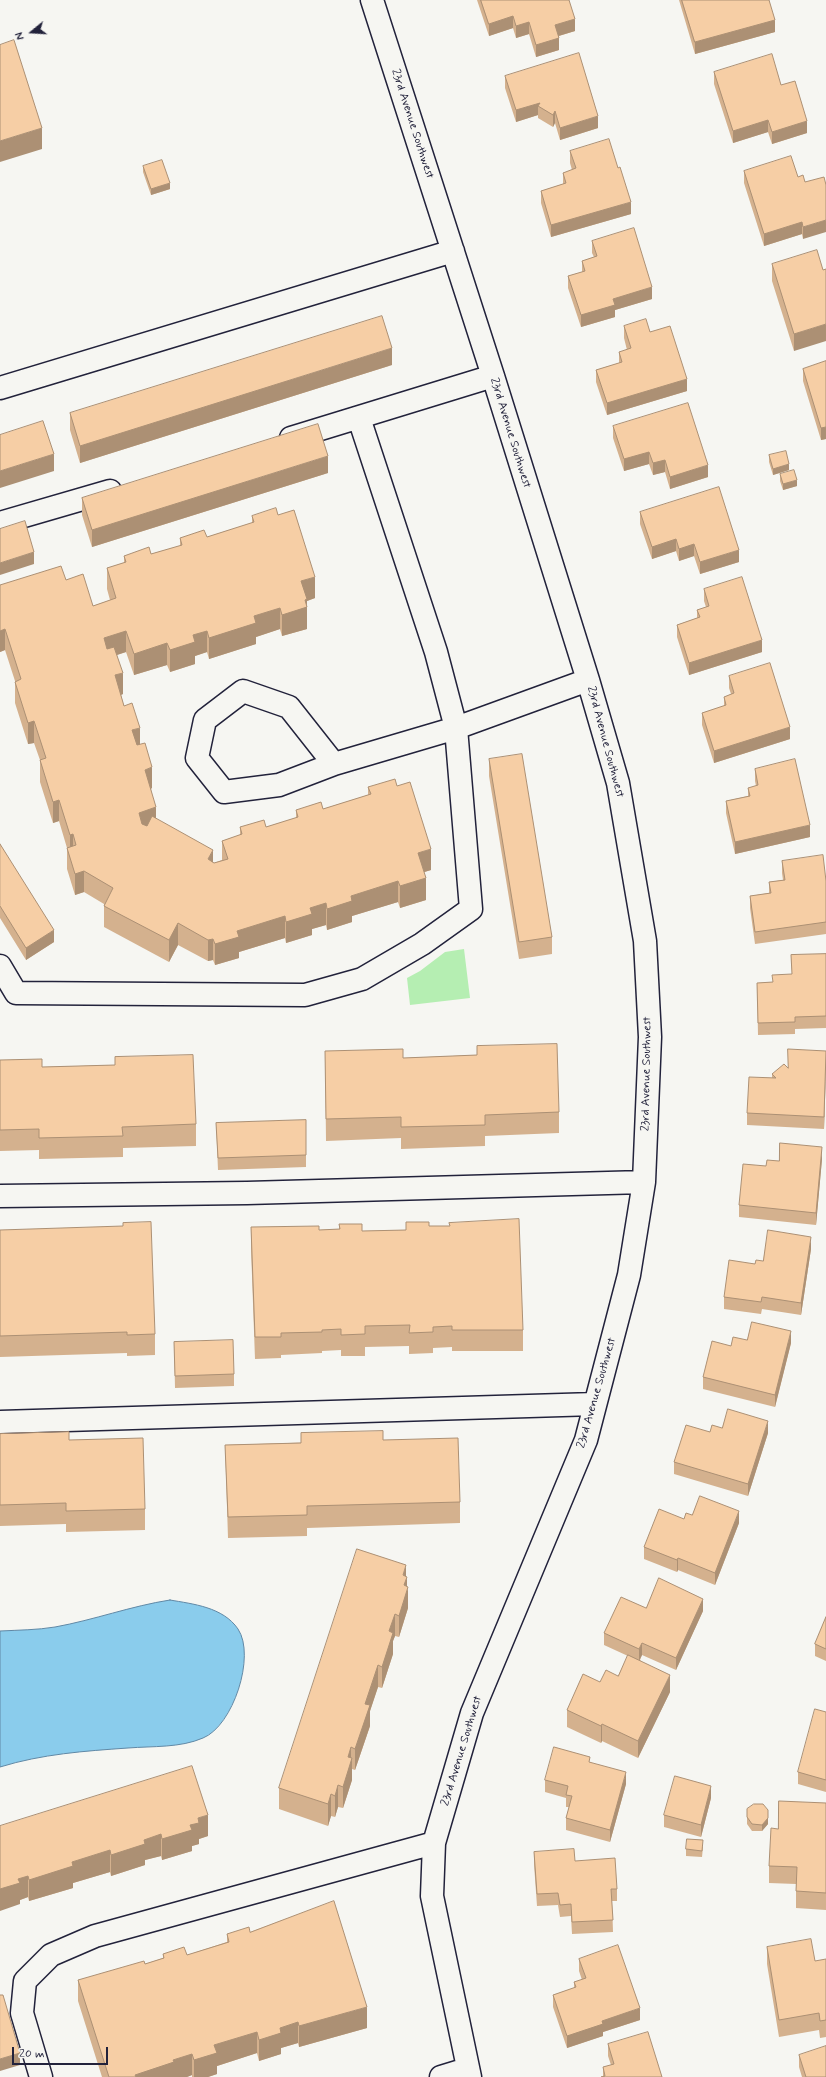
<!DOCTYPE html>
<style>
body{margin:0}
#map{position:relative;width:826px;height:2077px;overflow:hidden;background:#f6f6f2;font-family:Mynerve,sans-serif}
canvas{display:block}
.north{position:absolute;left:12px;top:12px;width:40px;height:40px;-webkit-text-stroke:3px #f6f6f2;paint-order:stroke;rotate:252deg;font-size:11px;font-weight:700;line-height:16px;text-align:center;color:#22223b}
.north::after{content:'';display:block;margin:auto;width:14px;height:18px;background:#22223b;clip-path:polygon(50% 0,100% 100%,50% 72%,0 100%)}
.scale{position:absolute;left:12px;top:2047px;width:96px;height:18px;box-sizing:border-box;border:2px solid #22223b;border-top:0;padding-left:5px;font-size:12px;line-height:14px;white-space:nowrap;color:#22223b;-webkit-text-stroke:3px #f6f6f2;paint-order:stroke}
</style>
<div id="map">
<canvas width="826" height="2077"></canvas>
<div class="north">N</div>
<div class="scale">20 m</div>
</div>
<script>
const context = document.querySelector('canvas').getContext('2d');
context.lineJoin = 'round';
function fill(path, color) { context.fillStyle = color; context.fill(path, 'evenodd'); }
function strokePath(path, color, width, dash) { context.strokeStyle = color; context.lineWidth = width; context.lineCap = dash ? 'butt' : 'round'; context.setLineDash(dash || []); context.stroke(path); }
function write(font, color, halo, rows, align = 'center') {
  context.font = font + ' Mynerve,sans-serif'; context.lineWidth = 3; context.setLineDash([]); context.textBaseline = 'middle'; context.strokeStyle = halo; context.fillStyle = color; for (const [text, x, y, turn = 0] of rows) {
    context.save(); context.translate(x, y); context.rotate((+turn || 0) * Math.PI / 180); context.textAlign = isNaN(turn) ? turn : align; if (halo) context.strokeText(text, 0, 0); context.fillText(text, 0, 0); context.restore();
  }
}
const green = new Path2D(`
 M464,949L470,998L410,1005L407,978L420,971L445,952Z`);
const water = new Path2D(`
 M170,1600C193,1604 223,1607 238,1629C256,1656 233,1726 203,1738C180,1748 153,1746 128,1748C85,1751 42,1754 0,1767V1631C19,1630 37,1630 55,1627C94,1620 131,1606 170,1600Z`);
const minor = new Path2D(`
 M372,0L493,376L588,680L618,783L645,941L650,1037L644,1182L629,1275L586,1440L472,1713L434,1843L432,1896L470,2077
 M0,388L453,251
 M291,438L493,376
 M0,523L110,491
 M243,691L289,707L334,764L279,785L224,792L197,758L205,720Z
 M334,764L456,728L588,680
 M0,966L16,993L305,995L362,979L422,944L471,909L456,728L436,652L359,418
 M0,1196L247,1193L644,1182
 M0,1422L595,1404
 M41,2077L22,2013L25,1981L51,1955L95,1936L434,1843
 M441,2077L467,2069`);
const wall = new Path2D(`
 M477,0H569L575,31L559,36V50L536,57L529,34L516,38L513,28L489,36Z
 M679,0H769L775,32L695,54Z
 M714,72L781,85L807,133L772,144L768,132L733,143L714,84Z
 M505,76L598,128L560,140L555,123L553,127L538,118V115L516,122L505,88Z
 M570,151L631,214L551,237L541,203V191L563,184V173L572,170L570,163Z
 M143,166L170,189L151,195L143,172Z
 M744,171L798,177L805,182L803,239L802,234L764,246L744,183Z
 M592,241L652,299L615,310V317L581,327L568,288V276L582,272V261L594,257L592,253Z
 M772,264L823,270L794,351L772,281Z
 M624,326L650,332L687,391L607,415L596,382V370L619,363V352L627,350L624,338Z
 M826,361V439L821,440L803,381V369Z
 M392,365L80,463L70,430V413Z
 M613,426L708,477L670,489L665,472L653,475L649,464L624,471L613,438Z
 M769,455L789,470L773,475L769,462Z
 M328,473L92,547L82,515V498Z
 M780,474L797,486L783,490L780,481Z
 M640,512L739,562L700,574L694,556L679,561L676,551L652,559L640,524Z
 M278,515L315,598L307,601V629L282,636L280,629L256,637V644L209,659L207,652L195,656V664L170,672L167,665L134,675L126,652L117,655L123,694L121,695L124,706L140,744L152,788L151,789L156,819L214,863L222,860V841L240,835V827H266L296,818V810L323,809L368,795V787L397,786L431,870L424,872L426,900L400,908L398,902L352,916V922L327,930L326,925L312,929V935L286,943L285,938L239,952V958L215,965L213,960L208,961L178,945L169,962L104,927V904L84,892L75,895L67,869V848L59,821L53,823L40,782V760L34,743L28,744L15,703V681L5,650L0,652V585L66,580L93,606L110,600L107,589V568L124,563V556L151,554L180,546V538L207,537L252,523V516Z
 M704,589L762,652L689,675L677,637V625L697,618V610L706,607L704,601Z
 M729,676L790,739L714,763L702,725V713L724,706V697L731,694L729,688Z
 M489,759L552,937V954L519,959L489,776Z
 M755,769L810,837L735,854L726,813V801L748,796V788L756,786L755,781Z
 M0,844L54,942L26,960L0,918Z
 M782,861L826,881V934L755,944L750,908V896L769,893V882L783,880L782,873Z
 M826,954V1028L795,1029V1034L758,1035L757,983L772,982L792,974L791,955Z
 M477,1046L559,1112V1133L485,1136V1146L401,1149V1138L326,1141L325,1051L403,1058L477,1055Z
 M826,1051L824,1129L747,1125V1113L772,1078V1074L788,1068Z
 M115,1057L196,1124V1146L123,1148V1157L39,1159V1150L0,1151V1060L42,1067L115,1065Z
 M306,1120V1167L218,1170L216,1123Z
 M822,1159L816,1225L739,1217V1205L766,1166Z
 M406,1222L429,1226L523,1330V1351H452V1347L433,1348V1353L409,1354V1346L365,1347V1356H341V1350L322,1351V1353L281,1355V1358L255,1359L251,1248V1227L319,1230L339,1229V1224L362,1231L406,1230Z
 M0,1230L155,1334V1355L127,1356V1353L0,1357Z
 M811,1249L801,1315L762,1309L761,1314L724,1309V1297L755,1264L763,1261Z
 M747,1340L791,1343L775,1407L703,1389V1377L731,1346Z
 M174,1342L234,1374V1386L175,1388Z
 M722,1428L768,1433L748,1496L674,1474V1462L710,1432Z
 M0,1434L69,1440L145,1509V1530L66,1532V1524L0,1526Z
 M383,1440L460,1502V1523L307,1528V1536L228,1538L225,1445Z
 M692,1515L739,1523L715,1585L678,1570L677,1572L644,1559V1547L684,1519Z
 M406,1576L408,1608L399,1637L395,1636L393,1641V1654L382,1688L378,1687L370,1711V1726L355,1770L352,1769V1780L343,1808L338,1807L335,1817L331,1816L328,1826L279,1809V1788Z
 M646,1608L703,1611L676,1670L642,1655L640,1660L670,1692L638,1758L602,1741L601,1743L567,1727V1710L600,1682L618,1676L628,1656L604,1645V1633Z
 M826,1617V1661L815,1656V1644Z
 M826,1712V1792L798,1784V1772Z
 M590,1762L626,1784L610,1842L566,1830V1818L569,1807H566V1798L545,1792V1780Z
 M711,1798L701,1837L664,1827V1815Z
 M826,1803V1910L796,1908V1884L769,1883V1866L778,1829Z
 M768,1810V1824L762,1831H752L747,1824V1817Z
 M0,1826L208,1836L199,1839V1844L192,1846V1851L162,1860L161,1856L145,1860V1865L111,1876L110,1872L73,1883V1888L29,1901L28,1897L20,1900V1904Z
 M703,1847L702,1857L686,1856V1849Z
 M534,1852L575,1861L617,1889V1901H612L613,1932L572,1934L571,1916L560,1917L558,1905L537,1906L534,1864Z
 M250,1932L367,2028L299,2047L298,2043L281,2048V2054L259,2061L257,2053L217,2066V2074L208,2077H192V2075L187,2077H102L78,2001V1980L145,1964L163,1958V1954L187,1955L227,1942V1934Z
 M767,1947L815,1961H826V2037L820,2038L819,2030L779,2037L767,1964Z
 M579,1959L640,2020L603,2032V2036L567,2048L553,2007V1995L574,1988V1982L582,1980L579,1971Z
 M608,2044L662,2077L603,2076V2067L611,2065L608,2056Z
 M799,2055L826,2077H802L799,2067Z`);
const shadedWall = new Path2D(`
 M513,16V28L489,36V24Z
 M575,19V31L555,37V25Z
 M775,20V32L695,54V42Z
 M529,22V34L516,38V26Z
 M559,38V50L536,57V45Z
 M540,103L538,106V115L516,122V110Z
 M555,111V123L553,127V115Z
 M598,116V128L560,140V128Z
 M768,120V132L733,143V131Z
 M807,121V133L772,144V132Z
 M42,128V149L0,162V141Z
 M170,183V189L151,195V189Z
 M631,202V214L551,237V225Z
 M826,220V232L803,239V227Z
 M802,222V234L764,246V234Z
 M652,287V299L615,310V317L581,327V315L613,299Z
 M826,324V341L794,351V334Z
 M392,348V365L80,463V446Z
 M687,379V391L607,415V403Z
 M826,427V439L821,440V428Z
 M649,452V464L624,471V459Z
 M54,454V471L0,488V471Z
 M328,456V473L92,547V530Z
 M665,460V472L653,475V463Z
 M789,464V470L773,475V469Z
 M708,465V477L670,489V477Z
 M797,480V486L783,490V484Z
 M676,539V551L652,559V547Z
 M694,544V556L679,561V549Z
 M739,550V562L700,574V562Z
 M34,552V564L0,575V563Z
 M315,577V598L307,601V629L282,636V615L301,581Z
 M280,608V629L256,637V644L209,659V638L254,616Z
 M5,629V650L0,652V631Z
 M126,631V652L104,659V638Z
 M207,631V652L195,656V664L170,672V650L193,635Z
 M762,640V652L689,675V663Z
 M167,643V665L134,675V654Z
 M123,673V694L115,697V675Z
 M34,721V743L28,744V723Z
 M790,727V739L714,763V751Z
 M140,728V749L132,752V730Z
 M152,767V788L145,791V770Z
 M59,800V821L53,823V802Z
 M156,807V829L139,834V813Z
 M810,825V837L735,854V842Z
 M73,834V855L70,856V835Z
 M431,849V870L418,874V853Z
 M213,850V871L208,859Z
 M84,871V892L75,895V874Z
 M426,878V900L400,908V886Z
 M398,881V902L352,916V922L327,930V909L351,896Z
 M326,903V925L312,929V935L286,943V922L310,908Z
 M285,916V938L239,952V958L215,965V944L237,931Z
 M178,923V945L169,962V940Z
 M54,930V942L26,960V948Z
 M213,939V960L208,961V940Z
 M826,1059V1071L824,1129V1117Z
 M822,1147V1159L816,1225V1213Z
 M811,1237V1249L801,1315V1303Z
 M791,1331V1343L775,1407V1395Z
 M768,1421V1433L748,1496V1484Z
 M739,1511V1523L715,1585V1573Z
 M678,1558V1570L677,1572V1560Z
 M406,1565V1580L407,1577V1591L408,1587V1608L399,1637V1616L403,1575Z
 M703,1599V1611L676,1670V1658Z
 M395,1614V1636L393,1641V1654L382,1688V1667L389,1631Z
 M642,1643V1655L639,1661V1649Z
 M378,1665V1687L370,1711V1726L355,1770V1749L365,1704Z
 M670,1675V1692L638,1758V1741Z
 M602,1724V1741L601,1743V1726Z
 M351,1747V1761L352,1758V1780L343,1808V1787L348,1757Z
 M626,1772V1784L610,1842V1830Z
 M338,1785V1807L335,1817V1796Z
 M711,1786V1798L701,1837V1825Z
 M331,1794V1816L328,1826V1804Z
 M208,1815V1836L199,1839V1844L192,1846V1851L162,1860V1839L190,1825L198,1818Z
 M768,1818V1824L762,1831V1825Z
 M161,1834V1856L145,1860V1865L111,1876V1855L144,1840Z
 M110,1850V1872L73,1883V1888L29,1901V1880L72,1862Z
 M28,1876V1897L20,1900V1904L0,1911V1889L18,1879Z
 M367,2007V2028L299,2047V2026Z
 M640,2008V2020L603,2032V2036L567,2048V2036L602,2021Z
 M298,2022V2043L281,2048V2054L259,2061V2040L280,2028Z
 M257,2032V2053L217,2066V2074L208,2077H194V2060L214,2045Z
 M20,2053V2065L0,2071V2059Z
 M192,2054V2075L187,2077H135V2075L173,2060Z`);
const building = new Path2D(`
 M481,0H569L575,19L555,25L559,38L536,45L529,22L516,26L513,16L489,24Z
 M682,0H769L775,20L695,42Z
 M14,40L42,128L0,141V45Z
 M579,53L598,116L560,128L555,111L553,115L538,106L540,103L516,110L505,76Z
 M772,54L781,85L795,81L807,121L772,132L768,120L733,131L714,72Z
 M609,139L618,168L620,167L631,202L551,225L541,191L566,183L563,173L576,168L570,151Z
 M791,156L798,177L803,175L805,182L824,177L826,185V220L803,227L802,222L764,234L744,171Z
 M162,160L170,183L151,189L143,166Z
 M634,228L652,287L613,299L615,305L581,315L568,276L585,271L582,261L597,256L592,241Z
 M817,250L823,270L826,269V324L794,334L772,264Z
 M382,316L392,348L80,446L70,413Z
 M646,319L650,332L670,326L687,379L607,403L596,370L622,362L619,352L631,348L624,326Z
 M826,361V427L821,428L803,369Z
 M688,403L708,465L670,477L665,460L653,463L649,452L624,459L613,426Z
 M43,421L54,454L0,471V435Z
 M318,424L328,456L92,530L82,498Z
 M786,451L789,464L773,469L769,455Z
 M794,470L797,480L783,484L780,474Z
 M719,487L739,550L700,562L694,544L679,549L676,539L652,547L640,512Z
 M276,508L278,515L294,510L315,577L301,581L307,599L305,600L307,607L282,615L280,608L254,616L256,623L209,638L207,631L193,635L195,642L170,650L167,643L134,654L126,631L104,638L107,649L114,647L123,673L115,675L124,706L132,703L140,728L132,730L137,745L145,743L152,767L145,770L156,807L139,813L142,824L147,826L152,816L213,850L208,859L214,863L228,859L222,841L242,834L240,827L264,820L266,827L298,817L296,810L321,802L323,809L371,794L368,787L395,779L397,786L410,782L431,849L418,853L426,878L400,886L398,881L351,896L352,901L327,909L326,903L310,908L312,914L286,922L285,916L237,931L239,937L215,944L213,939L208,940L178,923L169,940L104,906L113,888L84,871L75,874L67,848L76,845L73,834L70,835L59,800L53,802L40,760L46,758L34,721L28,723L15,682L21,679L5,629L0,631V585L61,566L66,580L83,574L93,606L116,598L107,568L126,562L124,556L149,547L151,554L182,545L180,538L204,530L207,537L254,522L252,516Z
 M25,521L34,552L0,563V529Z
 M742,577L762,640L689,663L677,625L700,617L697,610L709,606L704,589Z
 M770,663L790,727L714,751L702,713L726,705L724,697L734,693L729,676Z
 M522,754L552,937L519,942L489,759Z
 M795,759L810,825L735,842L726,801L750,796L748,788L758,785L755,769Z
 M0,844L54,930L26,948L0,906Z
 M823,855L826,881V922L755,932L750,896L771,893L769,882L785,880L782,861Z
 M826,954V1016L795,1017V1022L758,1023L757,983L773,982L772,975L792,974L791,955Z
 M557,1044L559,1112L485,1115V1125L401,1127V1117L326,1119L325,1051L403,1049V1058L477,1055V1046Z
 M788,1049L826,1051L824,1117L747,1113L749,1077L776,1078L772,1074L784,1064L788,1068Z
 M193,1055L196,1124L122,1127L123,1136L39,1138V1129L0,1130V1060L42,1059V1067L115,1065V1057Z
 M306,1120V1155L218,1158L216,1123Z
 M780,1143L822,1147L816,1213L739,1205L743,1164L766,1166L767,1160L779,1161Z
 M519,1219L523,1330H452V1326L433,1327V1332L409,1333L410,1325L365,1326V1334L341,1335V1329L322,1330V1332L281,1333V1337H255L251,1227L319,1226V1230L340,1229L339,1224H362V1231L406,1230V1222H429V1226H450L449,1223Z
 M151,1222L155,1334L127,1335V1332L0,1336V1230L123,1226V1223Z
 M768,1230L811,1237L801,1303L762,1297L761,1302L724,1297L729,1260L755,1264L756,1260L763,1261Z
 M752,1322L791,1331L775,1395L703,1377L712,1341L731,1346L733,1337L747,1340Z
 M233,1340L234,1374L175,1376L174,1342Z
 M728,1409L768,1421L748,1484L674,1462L686,1425L710,1432L712,1425L722,1428Z
 M383,1431V1440L458,1438L460,1502L307,1506V1515L228,1517L225,1445L301,1443V1433Z
 M69,1432V1440L143,1438L145,1509L66,1511V1503L0,1505V1434Z
 M700,1496L739,1511L715,1573L678,1558L677,1560L644,1547L659,1509L684,1519L686,1513L692,1515Z
 M357,1549L406,1565L403,1575L407,1577L404,1585L408,1587L399,1616L395,1614L389,1631L393,1633L382,1667L378,1665L365,1704L370,1705L355,1749L351,1747L348,1757L352,1758L343,1787L338,1785L335,1796L331,1794L328,1804L279,1788Z
 M659,1578L703,1599L676,1658L642,1643L639,1649L604,1633L621,1597L646,1608Z
 M826,1617V1649L815,1644Z
 M628,1655L670,1675L638,1741L602,1724L601,1726L567,1710L583,1674L600,1682L606,1670L618,1676Z
 M815,1709L826,1712V1780L798,1772Z
 M554,1747L590,1757L589,1762L626,1772L610,1830L566,1818L572,1796L566,1795L568,1786L545,1780Z
 M192,1766L208,1815L198,1818L199,1823L190,1825L192,1830L162,1839L161,1834L144,1840L145,1844L111,1855L110,1850L72,1862L73,1866L29,1880L28,1876L18,1879L20,1883L0,1889V1826Z
 M675,1776L711,1786L701,1825L664,1815Z
 M779,1801L826,1803V1893L796,1891L797,1867L769,1866L771,1828L778,1829Z
 M754,1804H763L768,1810V1818L762,1825L752,1824L747,1817V1809Z
 M687,1839L703,1840L702,1851L686,1849Z
 M574,1849L575,1861L615,1858L617,1889H611L613,1920L572,1922L571,1904L560,1905L558,1893L537,1894L534,1852Z
 M334,1901L367,2007L299,2026L298,2022L280,2028L281,2033L259,2040L257,2032L214,2045L217,2053L194,2060L192,2054L173,2060L174,2062L135,2075L136,2077H109L78,1980L144,1961L145,1964L164,1958L163,1954L184,1947L187,1955L229,1942L227,1934L249,1927L250,1932Z
 M811,1939L815,1961L826,1959V2020L820,2021L819,2013L779,2020L767,1947Z
 M618,1945L640,2008L602,2021L603,2024L567,2036L553,1995L576,1987L574,1982L586,1978L579,1959Z
 M0,1995H3L20,2053L0,2059Z
 M648,2032L662,2077H601L605,2076L603,2067L614,2064L608,2044Z
 M826,2046V2077H806L799,2055Z`);
const streetNames = [
 ["23rd Avenue Southwest",412,124,72],
 ["23rd Avenue Southwest",510,433,73],
 ["23rd Avenue Southwest",605,742,75],
 ["23rd Avenue Southwest",647,1074,-89],
 ["23rd Avenue Southwest",597,1393,-74],
 ["23rd Avenue Southwest",462,1751,-73]
];
fill(green, '#b5eeb2');
fill(water, '#8accec');
strokePath(water, '#6088a5', 1);
strokePath(minor, '#22223b', 25);
strokePath(minor, '#f6f6f2', 22);
fill(wall, '#d4b18e');
fill(shadedWall, '#ac9074');
fill(building, '#f6cea5');
strokePath(building, '#ac9074', 1);
write('12px', '#22223b', '#f6f6f2', streetNames);
</script>
